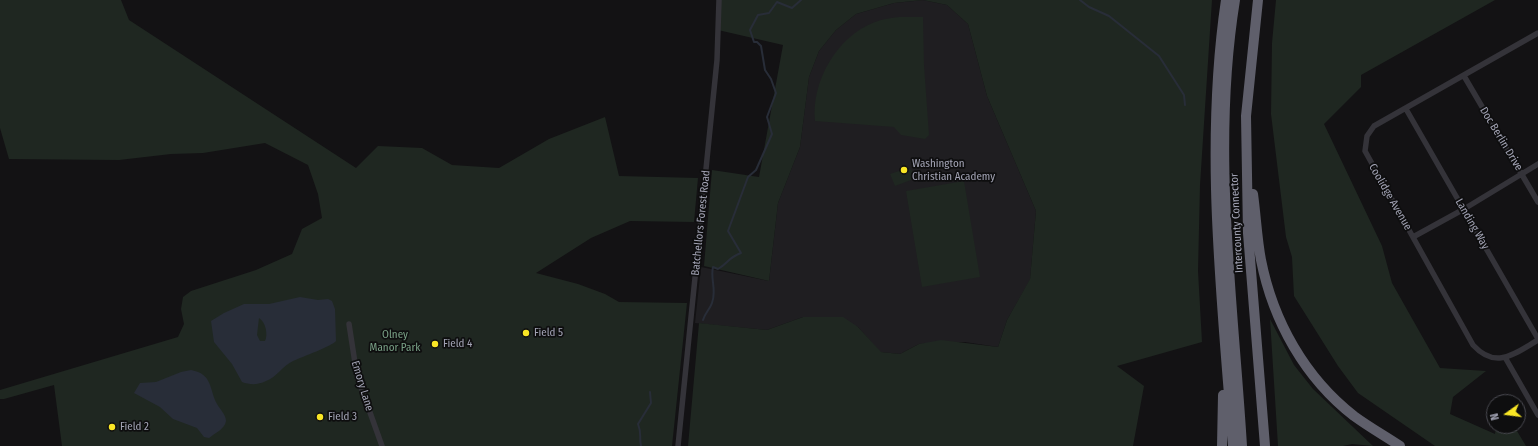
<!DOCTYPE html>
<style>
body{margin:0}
#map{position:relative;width:1538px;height:446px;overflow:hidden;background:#131214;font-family:"Fira Sans Condensed",sans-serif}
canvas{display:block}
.north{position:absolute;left:1486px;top:394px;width:40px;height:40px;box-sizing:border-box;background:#0e0e0f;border:1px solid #4a4a51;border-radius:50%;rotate:256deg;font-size:11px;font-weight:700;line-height:16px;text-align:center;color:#a3a4b5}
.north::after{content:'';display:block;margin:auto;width:14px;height:18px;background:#f9e625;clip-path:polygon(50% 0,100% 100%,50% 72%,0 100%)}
</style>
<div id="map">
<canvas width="1538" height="446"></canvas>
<div class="north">N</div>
</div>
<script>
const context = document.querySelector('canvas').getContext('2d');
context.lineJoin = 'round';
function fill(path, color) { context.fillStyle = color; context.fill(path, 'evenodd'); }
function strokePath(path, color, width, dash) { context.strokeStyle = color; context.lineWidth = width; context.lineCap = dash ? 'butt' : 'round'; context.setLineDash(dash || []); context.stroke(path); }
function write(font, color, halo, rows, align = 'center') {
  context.font = font + ' "Fira Sans Condensed",sans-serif'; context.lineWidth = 3.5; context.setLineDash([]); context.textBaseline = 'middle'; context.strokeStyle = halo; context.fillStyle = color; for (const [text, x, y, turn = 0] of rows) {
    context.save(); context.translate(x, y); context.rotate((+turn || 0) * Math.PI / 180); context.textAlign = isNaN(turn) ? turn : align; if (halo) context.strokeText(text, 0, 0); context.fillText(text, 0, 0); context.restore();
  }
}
const built = new Path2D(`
 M923,0L947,5L968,24L987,96L1036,211L1030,280L1007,320L998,347L965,342L919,344L900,354L880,352L858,327L803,317L767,330L695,323L701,267L769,281L778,203L800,147L809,77L819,51L836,30L856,14L894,3Z`);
const green = new Path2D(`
 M0,0H121L129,20L356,168L378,146L422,148L452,165L499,168L549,139L605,117L619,176L698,178L694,222L630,221L591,238L536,273L578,284L605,294L619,302L687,303L672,446H62L54,385L4,399H0V390L178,337L184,324L181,309L183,297L191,291L256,270L292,254L302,229L322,218L318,194L308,165L265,143L203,153L171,154L119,160L9,159L0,128Z
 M719,0H1212L1200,185L1198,271L1202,342L1117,366L1144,386L1133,446H688L699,323L767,330L803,317H843L858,327L881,352L900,354L919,344L941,340L998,347L1007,320L1030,279L1036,211L987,96L968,24L947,5L923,0L894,3L856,14L836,30L819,51L809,77L800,147L778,203L769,281L704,266L712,170L759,177L783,45L718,30Z
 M1276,0H1495L1361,75V87L1324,124L1382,246L1392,283L1440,368L1486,371L1453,397L1450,414L1495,434L1496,426H1514L1526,446H1435L1358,393L1338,366L1294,296L1292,257L1286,237L1271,114L1272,43Z
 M899,17H923L924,65L929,135L925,139L901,135L894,127L815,121C811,82 837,36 875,22C883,19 891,18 899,17Z
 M908,168L914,172L911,180L895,186L890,174Z
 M964,181L980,277L922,287L906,191Z
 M1270,319L1294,365L1313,389L1373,446L1352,444L1343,446H1278Z`);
const water = new Path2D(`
 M300,297L318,300L328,299L332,301L335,309L336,341C332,346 302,357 293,361C282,366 277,377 266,381C258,385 250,385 242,382L232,364L214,342L211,321L224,313L244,304H269ZM259,318C266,322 268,335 265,341H260L257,335Z
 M191,370C213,374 209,389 217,404C220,409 226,415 226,421C225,429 215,433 209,438L204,437L197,428L173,419L160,407L134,393L140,383L156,382L181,372Z`);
const stream = new Path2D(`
 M1080,0L1089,7L1109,16L1159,56L1184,95L1185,105
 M703,320C705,313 710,309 712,303C717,290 710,279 713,267L718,269C727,264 729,257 741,253L728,231L748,177L756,170L772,134L767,117L776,93L771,79L765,70L761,46L757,42H754L750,30L758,15L769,13L777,2L792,8L801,0
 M641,446C639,437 642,434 638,424L651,403L650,392`);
const street = new Path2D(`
 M1538,33L1374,126L1367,136L1365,151L1473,345C1496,370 1514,354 1538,340
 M1464,76L1538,202
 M1406,109L1538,339
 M1413,237L1464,209L1538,164
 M349,324L357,376L382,446
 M1506,359L1538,415
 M678,446L717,60L719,0`);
const highway = new Path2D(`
 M1226,0C1204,148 1222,297 1233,446
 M1235,0C1211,148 1233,298 1242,446
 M1258,0L1246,116L1248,233L1265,446
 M1253,194C1256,216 1257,239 1261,260C1273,321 1305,378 1354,416C1369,427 1385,436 1400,446
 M1222,446L1223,395`);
const markers = [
 [904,170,4,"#f9e625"],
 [526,333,4,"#f9e625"],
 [435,344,4,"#f9e625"],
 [320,417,4,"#f9e625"],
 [112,427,4,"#f9e625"]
];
const streetNames = [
 ["Doc Berlin Drive",1501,139,59],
 ["Coolidge Avenue",1390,197,60],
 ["Batchellors Forest Road",701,223,-84],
 ["Intercounty Connector",1237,223,-93],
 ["Landing Way",1472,224,60],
 ["Emory Lane",362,386,73]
];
const poiNames = [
 ["Washington",912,164],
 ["Christian Academy",912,177],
 ["Field 5",534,333],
 ["Field 4",443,344],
 ["Field 3",328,417],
 ["Field 2",120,427]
];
const parkNames = [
 ["Olney",395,335],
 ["Manor Park",395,348]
];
fill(built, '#1f1e21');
fill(green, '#1f2721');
fill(water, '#282d38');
strokePath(stream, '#282d38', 2);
strokePath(street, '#343339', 5.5);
strokePath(highway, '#5f5f6b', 10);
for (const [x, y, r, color] of markers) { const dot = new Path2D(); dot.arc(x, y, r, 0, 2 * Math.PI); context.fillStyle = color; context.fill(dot); strokePath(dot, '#0e0e0f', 1.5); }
write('11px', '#a3a4b5', '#0e0e0f', streetNames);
write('11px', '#a3a4b5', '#0e0e0f', poiNames, 'left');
write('11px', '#79a186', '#0e0e0f', parkNames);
</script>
